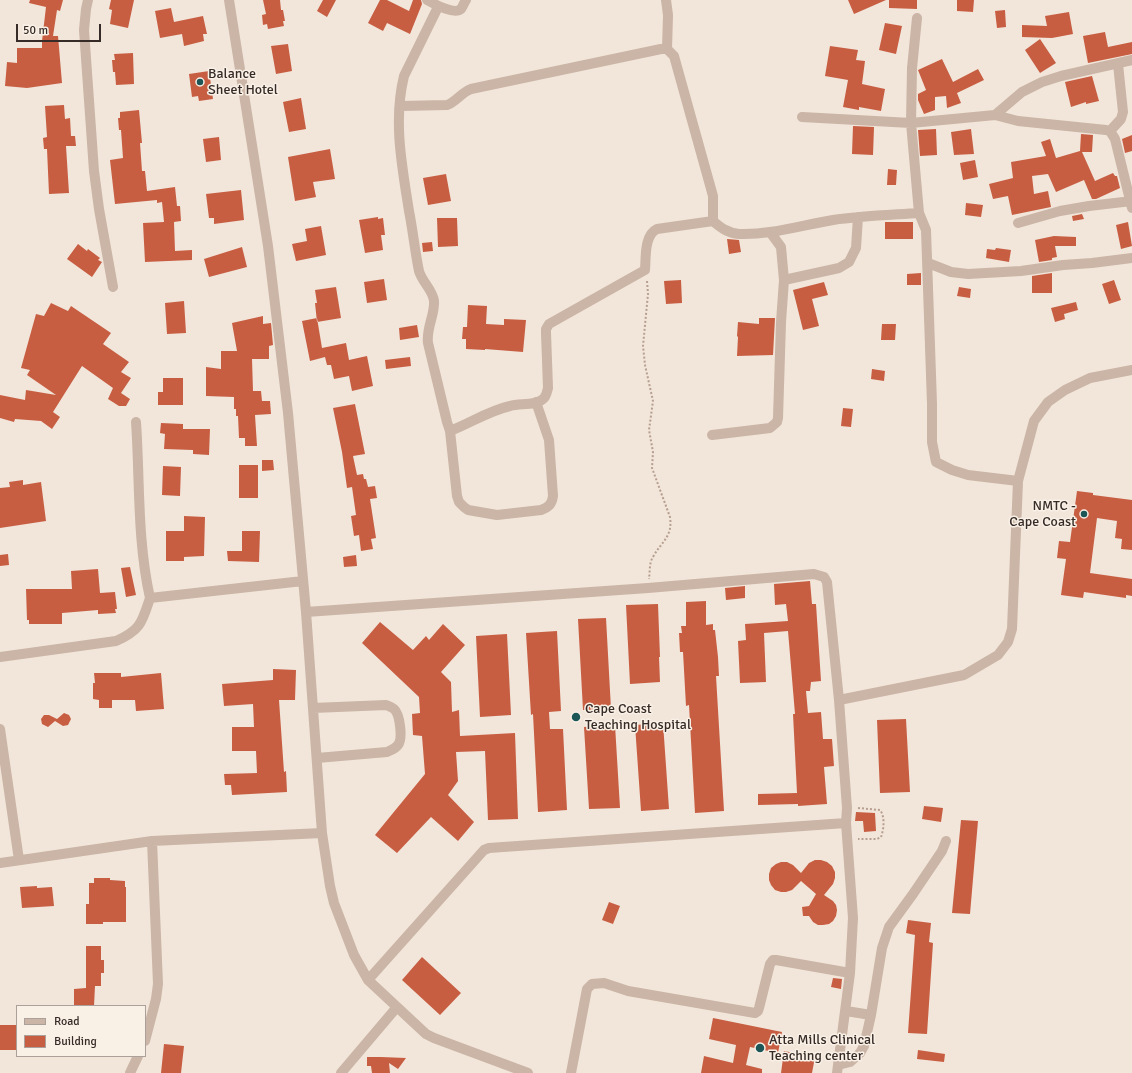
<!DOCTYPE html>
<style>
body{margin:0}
#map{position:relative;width:1132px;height:1073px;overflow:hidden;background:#f2e5da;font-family:Signika,sans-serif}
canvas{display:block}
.legend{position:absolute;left:16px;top:1005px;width:130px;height:52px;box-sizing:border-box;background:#f9f0e6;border:1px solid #aba19a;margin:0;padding:5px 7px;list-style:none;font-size:12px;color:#362b27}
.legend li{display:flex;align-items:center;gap:8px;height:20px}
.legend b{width:20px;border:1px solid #aba19a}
.scale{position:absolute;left:16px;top:24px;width:85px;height:18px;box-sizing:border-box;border:2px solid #362b27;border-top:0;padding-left:5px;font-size:12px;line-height:14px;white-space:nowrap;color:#362b27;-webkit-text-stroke:3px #f9f0e6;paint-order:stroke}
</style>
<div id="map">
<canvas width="1132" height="1073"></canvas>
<ul class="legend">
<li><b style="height:5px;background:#cab5a6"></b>Road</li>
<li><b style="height:11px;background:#c75e42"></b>Building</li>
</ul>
<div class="scale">50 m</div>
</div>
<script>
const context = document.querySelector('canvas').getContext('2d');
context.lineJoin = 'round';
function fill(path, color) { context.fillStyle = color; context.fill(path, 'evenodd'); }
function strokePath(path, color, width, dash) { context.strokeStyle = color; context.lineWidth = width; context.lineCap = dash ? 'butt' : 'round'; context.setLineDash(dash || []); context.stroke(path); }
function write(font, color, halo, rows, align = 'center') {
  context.font = font + ' Signika,sans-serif'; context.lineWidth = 3; context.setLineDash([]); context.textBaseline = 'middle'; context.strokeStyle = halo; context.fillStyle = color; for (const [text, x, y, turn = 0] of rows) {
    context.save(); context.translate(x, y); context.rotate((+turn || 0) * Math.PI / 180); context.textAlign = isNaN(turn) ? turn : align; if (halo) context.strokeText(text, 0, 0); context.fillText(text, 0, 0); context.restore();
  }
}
const building = new Path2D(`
 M30,0H63L60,11L57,10L53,36H58L62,83L27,88L5,86L7,62L17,63V48H42V41L46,7L29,3Z
 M111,0H134L128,28L110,24L112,10L109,9Z
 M263,0H280L281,10H283L285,21H283L284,26L268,29L267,24L263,25L262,15L266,14Z
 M323,0H336L327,17L317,11Z
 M380,0H387L409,11L413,0H421L422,4L410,34L387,23L383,31L368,23Z
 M848,0H886L854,14Z
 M889,0H917V9L889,8Z
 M957,0H974L973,12L957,11Z
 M171,8L174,22L203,16L207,34H203L204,41L184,46L182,34L160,38L155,11Z
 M1005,10L1006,27L997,28L995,11Z
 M1069,12L1073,34L1052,38L1022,37V25L1047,26L1045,16Z
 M885,23L902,26L896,54L879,50Z
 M1105,32L1108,47L1132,42V54L1088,63L1083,36Z
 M1040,39L1056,63L1040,73L1025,50Z
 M288,44L292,71L276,74L271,46Z
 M830,46L858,50L856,60L865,61L862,84L885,89L881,111L859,107V110L843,107L848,80L825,76Z
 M133,53L134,84L116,85L115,72H113L112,60H115L114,54Z
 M942,59L953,82L978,69L984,80L957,93L961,103L947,108L946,96L935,97V110L924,114L918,100V94L926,90L918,70Z
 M209,71L213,99L199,101L198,96L192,97L189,74Z
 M1092,76L1099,101L1086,104V102L1071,107L1065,82Z
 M301,98L306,129L289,132L283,102Z
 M64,105L65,119L70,118L71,136H75L76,146H66L69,193L49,194L47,149H44L43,138L47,137L45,106Z
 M139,110L142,143H140L142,171H145L147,191L175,187L177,206H180L181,221L174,222L175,251L192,250V260L145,262L143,223L164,222L162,202L157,203V200L115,204L110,160L123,158L121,130H119L118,118H120V112Z
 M853,126L874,127L873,155L852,154Z
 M936,129L937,155L920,156L918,130Z
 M971,129L974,154L954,155L951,132Z
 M1081,134L1093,135L1092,152H1082L1095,181L1113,173L1115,176H1117L1120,188L1096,199H1092L1084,180L1056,192L1048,174L1032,176L1034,194L1048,191L1051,207L1012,215L1008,196L993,199L989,184L1013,178L1011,162L1046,156L1041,142L1050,139L1056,158L1080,151Z
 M1132,135V151L1125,153L1122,139Z
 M219,137L221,160L206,162L203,139Z
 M330,149L335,179L313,182L316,197L295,201L288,157Z
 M975,160L978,177L963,180L960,163Z
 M888,169L897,170L896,185H887Z
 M446,174L451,201L428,205L423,178Z
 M241,190L244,220L214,224V218H209L206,194Z
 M966,203L983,205L981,217L965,215Z
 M1082,214L1084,219L1073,221L1072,216Z
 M378,217V219L383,218L385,235H381L383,250L365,253L359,220Z
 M437,218H457L458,246L438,247Z
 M885,222H913V239H885Z
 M1128,222L1132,246L1121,249L1116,225Z
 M321,226L326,255L296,261L292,244L307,241L305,229Z
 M1054,236L1076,237V246H1055L1057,257L1052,258V260L1039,262L1035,240Z
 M727,239L739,240L741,252L729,254Z
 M432,242L433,251L423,252L422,243Z
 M78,244L87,251L88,249L100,258L98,260L102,262L92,277L67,259Z
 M242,247L247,267L209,277L204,259Z
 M996,248L1011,250L1009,262L986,258L987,249L995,250Z
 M921,273V285H907V274Z
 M1052,273V293H1032V276Z
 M384,279L387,300L367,303L364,282Z
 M681,280L682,303L666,304L664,281Z
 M1114,280L1121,300L1109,304L1102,284Z
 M824,282L828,295L812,299L819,326L803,330L793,290Z
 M336,287L341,318L317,322L315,303H317L315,290Z
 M959,287L971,289L970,298L957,296Z
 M184,301L186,333L167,334L165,303Z
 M1076,302L1078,310L1064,314L1065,319L1055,322L1051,308Z
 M51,303L68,311L71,306L111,333L103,344L129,362L121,372L131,378L121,393L130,399L126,406H119L108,399L113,388L82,366L53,412L60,417L52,429L41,421L15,419L14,422L0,418V395L25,400L26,390L56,395L27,375L30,370L21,368L36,314L44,316Z
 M468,305L487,306L486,324L504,325V319L526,320L523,352L485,349V350L466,349V339H462L463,327H467Z
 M263,316V324L271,323L273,345L269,346V359H252L253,391H261L262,401H270L271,414L255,415L257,446H245V438H239L238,416H236V409H234V397L206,396V367L221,369V351H237L232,323Z
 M317,318L322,348L346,343L349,360L367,356L373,386L352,391L349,376L334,379L331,365H327L325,357L310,361L302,321Z
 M759,318H775L773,355L737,356L738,337L737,336L738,322L759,324Z
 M882,324H896L895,340H881Z
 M417,325L419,337L400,340L399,328Z
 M410,357L411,366L386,369L385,360Z
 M872,369L885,371L884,381L871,379Z
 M163,378H183V405H158V392H163Z
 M355,404L365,454L353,456L357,475L363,474L364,479H366L368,487L375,486L377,498L370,499L376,538L371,539L373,549L361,551L359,535L354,536L351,516L356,515L352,487L347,488L342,452L333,408Z
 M843,408L853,409L851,427L841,426Z
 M161,423L183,424V429H210L209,455L193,454V450L164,449L165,434L160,433Z
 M262,460H273L274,470L262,471Z
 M239,465H258V498H239Z
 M163,466L181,467L180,496L162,495Z
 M23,480V485L41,482L46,521L0,528V488L10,487L9,482Z
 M1077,491L1093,493V495L1132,500V550L1121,549L1122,539L1115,538L1117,521L1097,518L1090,573L1132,579V596L1126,595V598L1084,592L1083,598L1061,595L1066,559L1057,558L1059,541L1070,542Z
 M184,516L205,517L204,556L184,557V561H166V531H184Z
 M242,531H260L259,562L228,561L227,551H242Z
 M8,554L9,565L0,566V555Z
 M356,555L357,566L344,567L343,557Z
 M130,567L136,595L126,597L121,568Z
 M98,569L100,593L115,592L117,609H115L116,613L98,614V610L62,613V624H29V620H27L26,589H72L71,571Z
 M810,581L812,604H816L821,681L811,682L810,691H806L808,713L821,712L823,739H832L834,766L824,767L827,804L798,806V804L758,805V794L797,793L793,714H795L788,631L764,633L766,682L740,683L738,641L746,640L745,624L788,621L786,604L775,605L774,584Z
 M745,586V598L726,600L725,588Z
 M706,601V625L713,624V630H715L718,657L719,676H716L724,811L695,813L689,705L686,706L683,652H680L679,633H682L681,626H686V602Z
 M658,604L660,657H659L660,682L630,684L626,605Z
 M606,618L611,709L583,710L578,619Z
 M380,622L413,650L426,636L429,640L443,624L465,645L441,672L451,682L452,712L459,710L460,736L515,733L518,819L488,820L485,751L456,752L458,781L448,795L474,822L458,841L431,817L397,853L375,835L425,774L422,736L413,735L412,714L420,713L419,697L362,643Z
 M557,631L561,711L549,712L550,729H563L567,810L538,812L533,714L531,715L526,633Z
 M507,634L511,715L480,717L476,636Z
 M273,669L296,670L295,700H279L284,772L286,771L287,792L232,795L231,785H225L224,774L257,773L256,751H232V727H254L253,704L224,706L222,684L273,680Z
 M94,673H121V677L161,673L164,709L136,711L135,700H112V708H99V700L93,699V683H95Z
 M64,713L69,715L71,719L68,725L63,726L55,721L48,727L42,724L41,719L44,715H49L57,719Z
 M906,719L910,792L880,793L877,720Z
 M663,723L669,809L641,811L635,725Z
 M615,725L620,808L589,809L584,727Z
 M924,806L943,808L941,822L922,819Z
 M856,812L875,813L876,831L864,832L863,821H855Z
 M961,820L978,821L970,914L952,913Z
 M815,860H821L827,862L832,866L835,872V878L833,884L824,895L833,901L836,905L837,910L836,916L833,921L829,924L823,925H818L813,922L809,916H803L802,907L809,906L816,894L801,881L792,890L786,892H781L775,890L771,885L769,880V874L771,868L776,864L781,862H787L793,865L801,873L809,863Z
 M94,878H110V880L125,881V887H126V922H103V924H86V904H89V883H94Z
 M37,886V888L52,887L54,906L22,908L20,887Z
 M609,902L620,906L613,924L602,920Z
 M908,920L931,923L929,942L933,943L927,1034L908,1033L915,935L906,933Z
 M86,946H101V960H104V973H101V986H95L94,1006H74V989L86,988Z
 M422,957L461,993L440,1015L402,980Z
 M833,978L842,979L841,989L831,987Z
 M713,1018L782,1032L778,1053L750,1047L746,1065L762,1069V1073H701L704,1056L733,1063L736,1045L709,1039Z
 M0,1025H17V1050H0Z
 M164,1044L184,1046L181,1073H161Z
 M918,1050L945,1054L944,1062L917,1059Z
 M784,1051L815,1057L812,1073H781Z
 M367,1057H381L406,1058L398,1069L389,1063L390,1073H372L371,1066H367Z`);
const path = new Path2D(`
 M647,281L648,294L643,346L645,365L653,401L649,430L653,452L652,468L670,517C673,537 661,542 653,557C649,563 650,572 649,579
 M858,808L880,810C885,816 884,829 881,837L877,839H858`);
const minor = new Path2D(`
 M88,0L86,9L84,30L94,171L99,209L113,287
 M229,0L268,246L288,413L306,612L322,833L330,886L334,903L354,955L368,980L426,1034L434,1038L528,1073
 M427,0C434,4 454,15 461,9C463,6 464,3 466,0
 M666,0L668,15L667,49
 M438,7L404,76C393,121 402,166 409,211C413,231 415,252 419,271C422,282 433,290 434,301C435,315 426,328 428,343L447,422L450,431C471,423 488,411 510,406C520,403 535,406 543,399C546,397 547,392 548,388L546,333V329L549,324L645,270C646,258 644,235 657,229L713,221
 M917,18L912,68L911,123L919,213L926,230L932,404V442L936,462L952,470L968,475L1018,481
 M400,106L447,105C456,102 462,92 471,89L661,49H667L674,56L713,196V221C721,228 728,233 739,234C771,235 802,225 833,220C861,216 890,215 919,213
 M995,115L1022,92L1042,82L1061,76L1132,60
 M802,117L911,123L995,115L1018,121L1106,130L1110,131L1115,139L1132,208
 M1110,131L1121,119L1123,112L1118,64
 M1018,223L1060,211L1089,206L1132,201
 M928,263L951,272L968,274L1021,271L1063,265L1092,263L1132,258
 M784,280L839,268L849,262L856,248L858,217
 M136,422C140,480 137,540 150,598L303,581
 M450,431L457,496L459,502L464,507L468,510L497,515L541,510C549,507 552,504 553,496L549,440L536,402
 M712,435L770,428L777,422L778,418L781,322L784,280L781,247L770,232
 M306,612L648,588L814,574L824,577L827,582L839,700L847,808L846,823L489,848L484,850L368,980
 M0,657L116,641C141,630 142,622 150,598
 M839,700L964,675L998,655L1008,642L1012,629L1018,481L1034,421L1048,402L1065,390L1090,378L1132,370
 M313,708L386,705C388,706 392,707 394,709C400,714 403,739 398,745C395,749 391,750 387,752L317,758
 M0,729L19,860
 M0,863L152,841L322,833
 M846,1011L871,1015
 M145,1041L156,999L158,984L152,841
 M838,1065L850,1062L860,1053L864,1046L871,1015L882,948L889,927L913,894L942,851L946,841
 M130,1073L138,1056
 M341,1073L397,1007
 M571,1073L587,989L592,984L604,983L628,991L755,1013L758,1011L759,1008L770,964L773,960H776L850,973
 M837,1073L850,973L853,918L846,823`);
const markers = [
 [200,82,4,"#1c5657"],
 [1084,514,4,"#1c5657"],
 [576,717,5,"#1c5657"],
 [760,1048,5,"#1c5657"]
];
const poiNames = [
 ["Balance",208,74],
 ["Sheet Hotel",208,90],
 ["NMTC -",1076,506,"right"],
 ["Cape Coast",1076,522,"right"],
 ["Cape Coast",585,709],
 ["Teaching Hospital",585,725],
 ["Atta Mills Clinical",769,1040],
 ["Teaching center",769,1056]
];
fill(building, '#c75e42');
strokePath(path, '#b69f90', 2, [2, 2]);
strokePath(minor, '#cab5a6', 10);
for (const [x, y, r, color] of markers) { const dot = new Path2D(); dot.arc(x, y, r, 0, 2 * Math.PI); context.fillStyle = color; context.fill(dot); strokePath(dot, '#f9f0e6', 1.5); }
write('14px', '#362b27', '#f9f0e6', poiNames, 'left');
</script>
